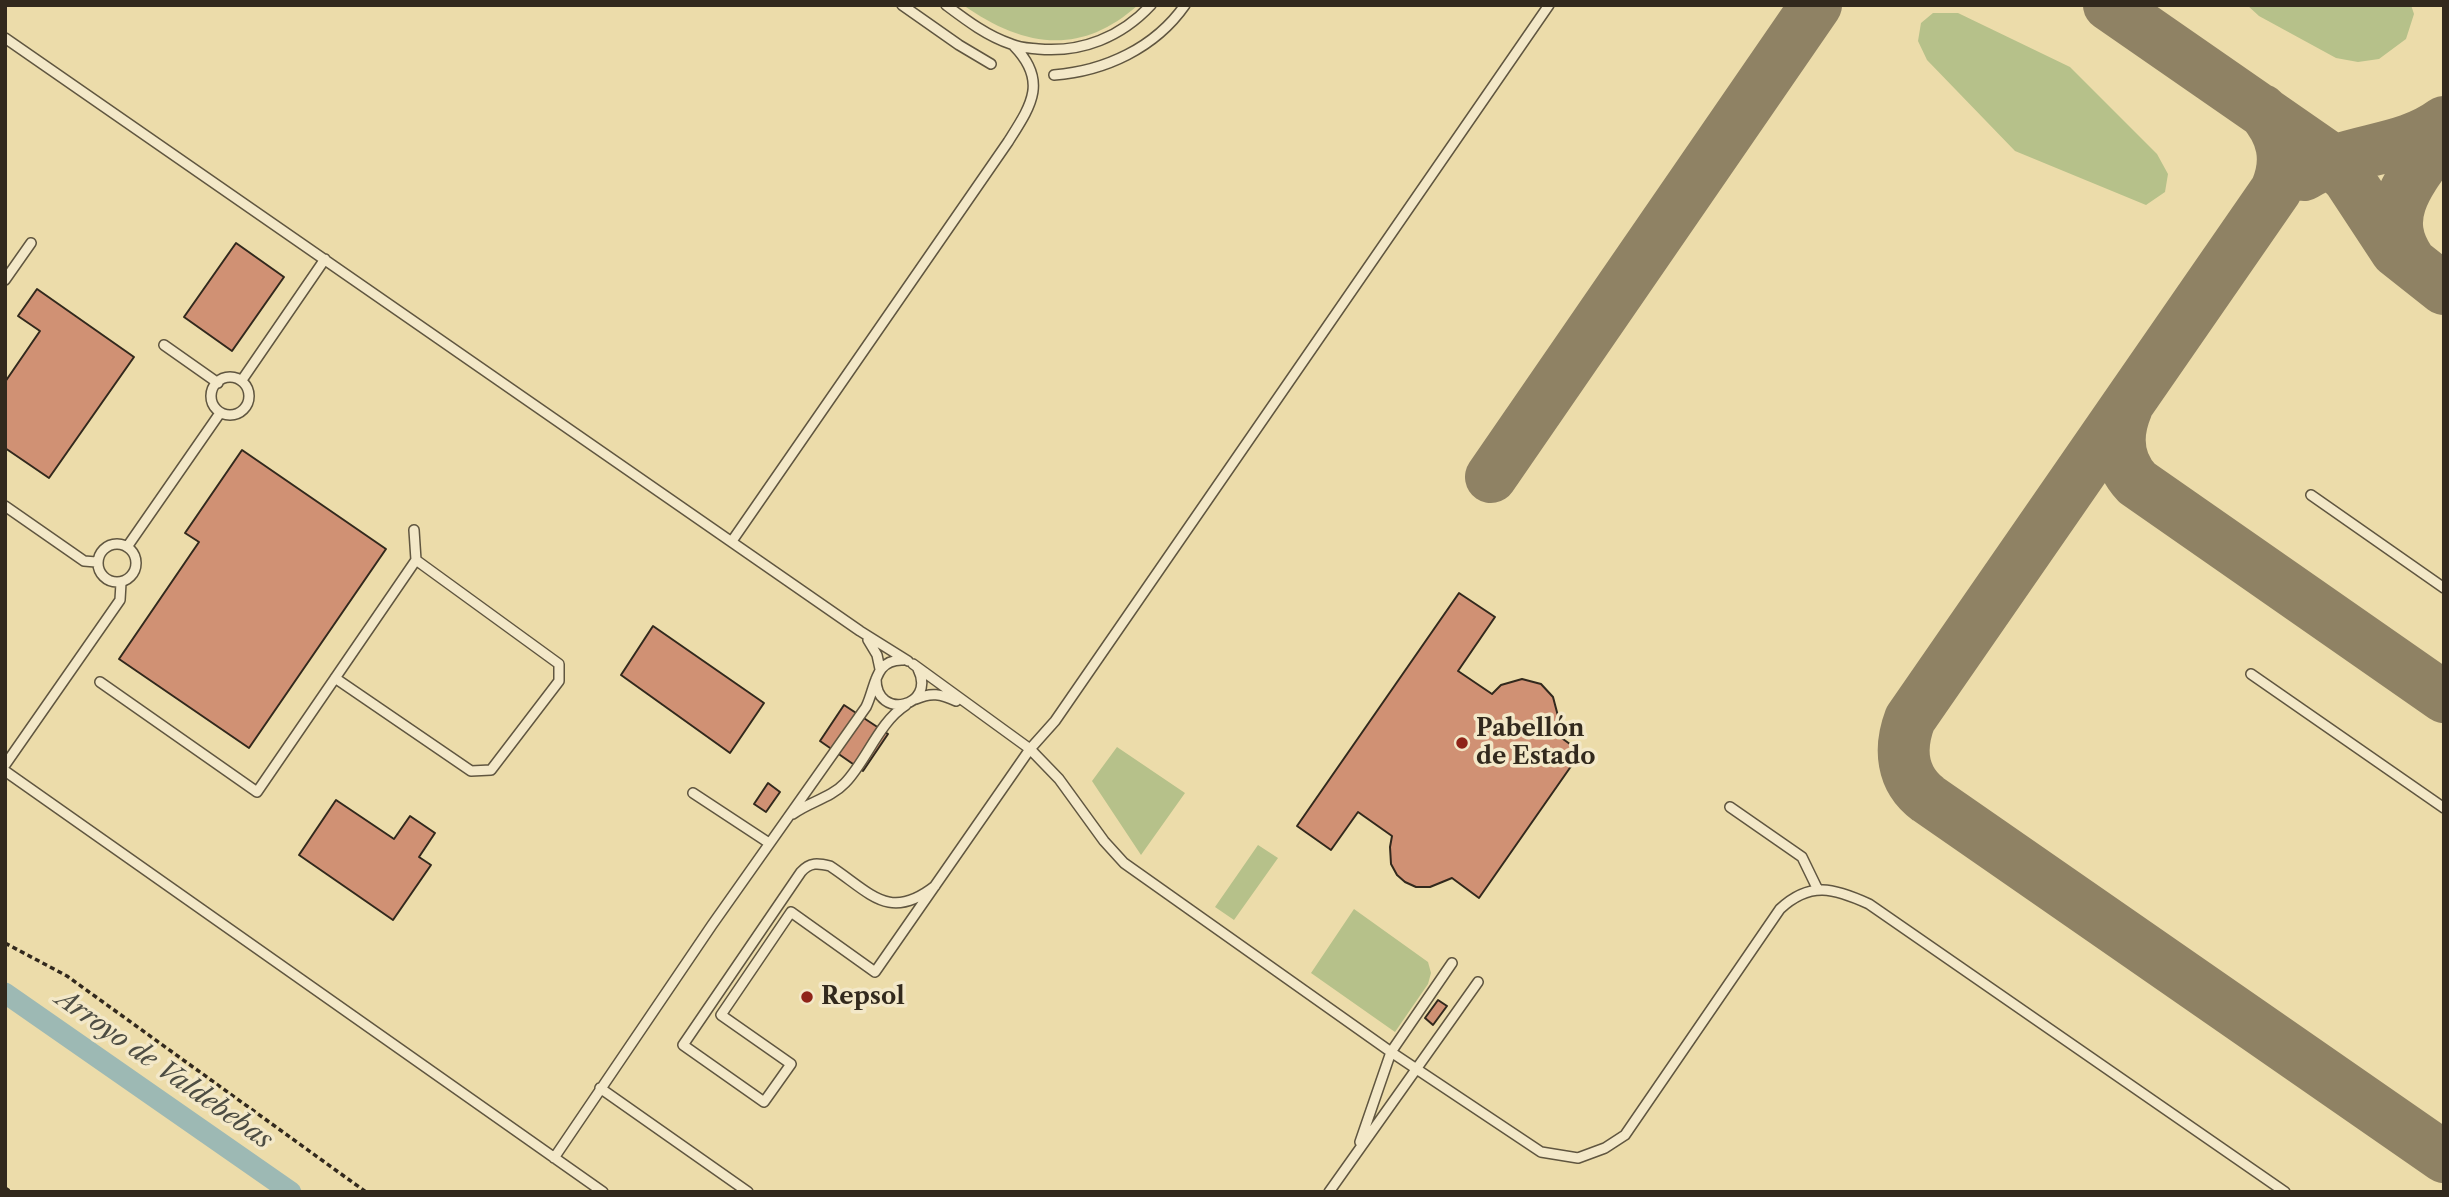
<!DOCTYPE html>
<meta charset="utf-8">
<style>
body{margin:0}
#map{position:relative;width:2449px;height:1197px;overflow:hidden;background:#ecdcaa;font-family:"Libre Caslon Text",serif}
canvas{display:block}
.frame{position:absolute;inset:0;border:7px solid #32291d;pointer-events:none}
</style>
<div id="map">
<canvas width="2449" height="1197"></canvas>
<div class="frame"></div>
</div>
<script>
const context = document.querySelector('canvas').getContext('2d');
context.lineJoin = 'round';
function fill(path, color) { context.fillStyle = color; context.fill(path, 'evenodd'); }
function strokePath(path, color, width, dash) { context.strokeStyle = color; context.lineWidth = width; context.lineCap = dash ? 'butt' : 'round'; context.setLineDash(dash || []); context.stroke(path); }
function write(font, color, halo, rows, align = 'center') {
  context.font = font + ' "Libre Caslon Text",serif'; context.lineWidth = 7; context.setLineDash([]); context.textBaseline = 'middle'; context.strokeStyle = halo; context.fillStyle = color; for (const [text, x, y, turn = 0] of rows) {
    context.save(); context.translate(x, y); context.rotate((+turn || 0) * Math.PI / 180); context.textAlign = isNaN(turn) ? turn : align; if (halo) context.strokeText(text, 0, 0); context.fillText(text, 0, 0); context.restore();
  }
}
const green = new Path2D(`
 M963,5H1138C1080,57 1023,47 963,5Z
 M2247,5H2411L2414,14L2406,39L2379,59L2358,62L2336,58L2259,16Z
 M1933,13H1958L2070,67L2157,154L2168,174L2165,192L2146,205L2015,151L1927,60L1918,41L1921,23Z
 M1117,747L1185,793L1141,855L1092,781Z
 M1258,845L1278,858L1234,920L1215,907Z
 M1354,909L1428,962L1431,973L1428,984L1395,1032L1311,973Z`);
const canal = new Path2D(`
 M5,993L291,1192`);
const taxiway = new Path2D(`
 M2109,5L2324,154L2348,178L2396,251L2444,289
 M2262,110C2283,134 2289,160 2276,190L1910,719C1899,748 1901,779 1928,799L2444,1157
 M2304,175C2349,147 2402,153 2444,122
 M2410,261C2376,212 2416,174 2444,134
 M2127,407C2116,433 2116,461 2137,483L2444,697
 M1491,477L1816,5`);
const building = new Path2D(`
 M236,243L284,277L232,351L184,317Z
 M37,289L134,357L49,478L5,448V382L40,331L18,316Z
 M242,450L386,549L249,748L119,659L199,542L185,533Z
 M1459,593L1495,617L1458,671L1492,694L1501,685L1522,679L1541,684L1553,697L1558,716L1556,734L1581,752L1479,898L1452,878L1430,887H1416L1405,882L1397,875L1391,864L1390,847L1392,836L1358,812L1331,850L1297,826Z
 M653,626L764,703L730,753L621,675Z
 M844,705L888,734L863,771L820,741Z
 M768,783L780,792L766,812L754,804Z
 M336,800L394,839L410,816L435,833L419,857L431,865L393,920L299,855Z
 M1438,1000L1447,1006L1433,1025L1425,1018Z`);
const path = new Path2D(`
 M5,943L67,976L366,1192
 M5,1188L11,1192`);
const lane = new Path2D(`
 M902,5L959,45L991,64
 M946,5C966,20 987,36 1011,44C1020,48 1029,48 1038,49C1082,53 1121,37 1151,5
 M5,38L860,631L908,661
 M1054,75C1105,71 1155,48 1185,5
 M5,280L31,243
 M164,345L218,383
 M211 396a19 19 0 1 1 38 0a19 19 0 1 1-38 0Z
 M242,380L325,259
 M2311,495L2444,588
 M5,506L84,561L96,562
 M732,541L1008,142C1030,107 1049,82 1014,46
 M98 563a19 19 0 1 1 38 0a19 19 0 1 1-38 0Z
 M127,547L220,413
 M868,640L877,655L880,669
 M913,664L1030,749L1059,779L1104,841L1124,863L1391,1052L1541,1152L1578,1158L1605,1148L1625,1135L1780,909C1810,881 1834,888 1869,904L2285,1192
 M2251,674L2444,808
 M335,678L471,771L491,770L559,681V664L416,560
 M876,679C876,721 937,707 918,669
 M100,682L257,792L416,560L414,530
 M916,699C931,692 941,694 956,701
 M5,765L120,600L121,583
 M5,771L603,1192
 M693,793L769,843
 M1730,807L1802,857L1818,890
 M793,814C809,802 831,798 845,783C867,760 879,722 906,705
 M935,886C889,922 871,893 830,866C818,863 810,862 801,872L683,1045L764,1102L791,1064L721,1015L791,912L875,972L1030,749L1055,721L1549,5
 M600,1088L748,1192
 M1360,1142L1391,1052L1452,963
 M554,1158L712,925L866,707C876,687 874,659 903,660
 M1329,1192L1478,982`);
const markers = [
 [1462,743,7,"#8f2418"],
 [807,997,7,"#8f2418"]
];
const poiNames = [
 ["Pabellón",1476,729],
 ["de Estado",1476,757],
 ["Repsol",821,997]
];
const waterNames = [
 ["Arroyo de Valdebebas",164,1070,35]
];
fill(green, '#b6c18a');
strokePath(canal, '#9db9b4', 21);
strokePath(taxiway, '#8f8264', 52);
fill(building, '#d09174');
strokePath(building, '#32291d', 2);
strokePath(lane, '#605640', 12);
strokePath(path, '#32291d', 3.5, [5, 3.5]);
strokePath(lane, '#f3e8c8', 9);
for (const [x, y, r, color] of markers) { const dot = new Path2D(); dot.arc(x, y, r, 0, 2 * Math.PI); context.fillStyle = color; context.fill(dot); strokePath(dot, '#f3e8c8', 2.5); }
write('bold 24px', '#32291d', '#f3e8c8', poiNames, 'left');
write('italic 26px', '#4d4d43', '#f3e8c8', waterNames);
</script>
